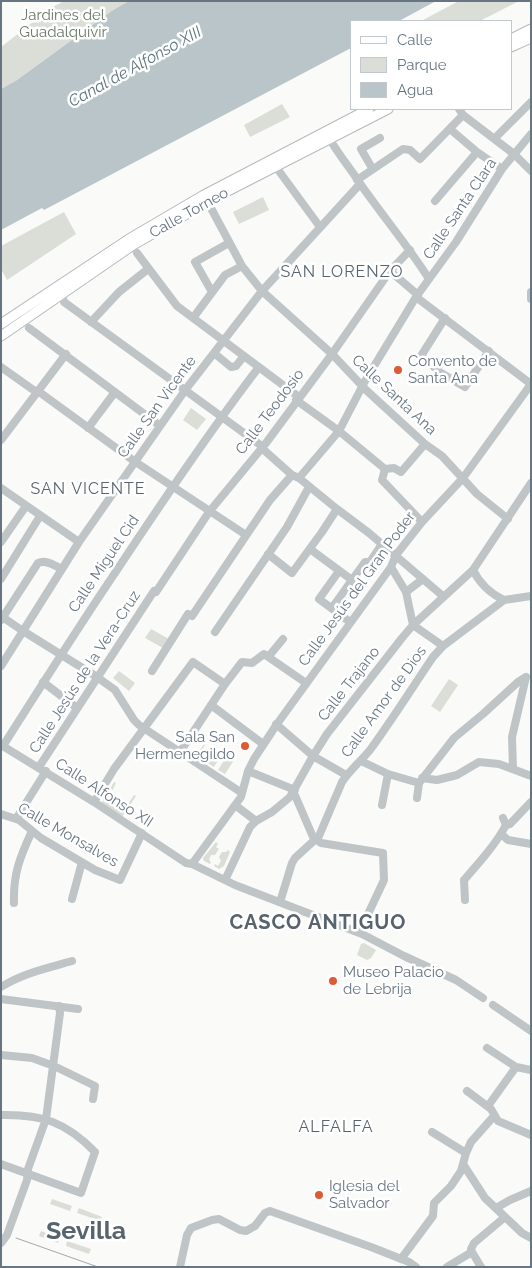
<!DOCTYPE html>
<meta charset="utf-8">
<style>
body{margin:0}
#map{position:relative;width:532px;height:1268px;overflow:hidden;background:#fafaf8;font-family:Raleway,sans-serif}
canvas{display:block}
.frame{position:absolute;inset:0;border:2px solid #667581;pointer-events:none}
.legend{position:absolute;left:350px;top:20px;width:162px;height:90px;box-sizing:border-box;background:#fff;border:1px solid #c2c8cd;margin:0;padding:6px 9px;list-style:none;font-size:15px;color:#667581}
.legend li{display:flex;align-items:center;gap:10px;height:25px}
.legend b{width:25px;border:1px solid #c2c8cd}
</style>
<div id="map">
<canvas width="532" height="1268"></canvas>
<div class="frame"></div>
<ul class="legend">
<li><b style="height:6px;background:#fff"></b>Calle</li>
<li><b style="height:14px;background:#daded7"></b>Parque</li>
<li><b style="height:14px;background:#b9c5c9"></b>Agua</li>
</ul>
</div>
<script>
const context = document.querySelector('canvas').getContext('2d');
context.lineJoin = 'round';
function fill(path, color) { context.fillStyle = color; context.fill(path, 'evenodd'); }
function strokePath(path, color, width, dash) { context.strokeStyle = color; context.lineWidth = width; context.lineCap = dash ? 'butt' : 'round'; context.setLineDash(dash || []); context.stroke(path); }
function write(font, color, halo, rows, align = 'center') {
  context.font = font + ' Raleway,sans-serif'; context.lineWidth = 5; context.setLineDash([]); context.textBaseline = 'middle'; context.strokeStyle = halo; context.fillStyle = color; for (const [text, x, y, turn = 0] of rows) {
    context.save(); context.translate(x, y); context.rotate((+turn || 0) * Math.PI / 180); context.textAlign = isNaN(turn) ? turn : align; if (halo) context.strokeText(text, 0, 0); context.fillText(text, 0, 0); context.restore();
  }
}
const green = new Path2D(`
 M64,1H129L113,10L17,80L1,89V47L51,8Z
 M459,1H519L480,21H421Z
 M282,104L290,117L250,137L244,125Z
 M263,197L269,210L239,224L233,212Z
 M64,212L76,234L7,280L1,269V246Z
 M191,408L206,419L197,430L183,420Z
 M151,629L169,639L163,648L145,638Z
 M119,671L135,683L129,691L113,678Z
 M449,679L458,685L440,712L431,706Z
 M208,738L214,742L213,744L208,740L200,753L214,762L218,760L214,767L196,756Z
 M227,756L234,760L225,774L218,770Z
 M114,782L116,783L111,793L128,804L134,795L136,796L122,817L101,804Z
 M216,842L218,844L216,847L219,849L215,855H211L209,860L211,862L210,864L204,861L203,858Z
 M228,850L230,852L224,866L219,869L214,866L215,864L218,866L221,861L219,857L222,852H226Z
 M364,943L376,950L371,958L367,960L357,955L361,944Z
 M52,1199L72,1206L70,1211L50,1204Z
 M79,1208L102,1217L101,1221L77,1213Z
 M41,1231L60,1238L58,1243L39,1236Z
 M67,1241L91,1249L89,1254L66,1246Z`);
const water = new Path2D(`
 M129,1H436L399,21H351V48L44,210L42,208L1,230V89L17,80L113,10Z`);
const minor = new Path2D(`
 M459,109L463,115L514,154L531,171
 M450,129L477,152L502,169
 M327,134C335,150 347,164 357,179C380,213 407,244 429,279
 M495,138L531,102
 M276,167L320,227
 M372,168L361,149L380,138
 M357,180L403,149L410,150L420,159L463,115
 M205,197L242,266L262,291L332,354L366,390L425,444L442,456L477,494L508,519
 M435,201L477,152
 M137,253L177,306L299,397
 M390,271L418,295
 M212,292L195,262L229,243
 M531,292V299
 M62,295L64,302L259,444L265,451L292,475L299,478L337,509L369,533L444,597
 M416,297L531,384
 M193,318L225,275L242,266
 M445,318L421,356L441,373L465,387L489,351
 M91,322L119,292L148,269
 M29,328L159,425
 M214,353L231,367L236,366L244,356
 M1,367L32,389L42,394L134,461L246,535
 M296,400L339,431L385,469L394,468L401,472L425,444
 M88,428L115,392
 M1,440L66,354
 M385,469L382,480L422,522
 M299,478L339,431L365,381L416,297L456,242L502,169L531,134
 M1,488L79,542
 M1,542L26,506
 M310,549L352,580L365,562H370L382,544
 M268,554L292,573L322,532L337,509
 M391,567L406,592L413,625
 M473,570C480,584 489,593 504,600
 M339,571L319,599L350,622
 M1,579L40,516
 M156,592L209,512L266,443L332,354L390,271L410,250
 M406,592L423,579
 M332,608L352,580
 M1,616L23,631L97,677L115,690L134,720L139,725L242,793
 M192,616L270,500L292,475
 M1,620L38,563C46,559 55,566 62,569
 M413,625L443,646
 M215,632L287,527L309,487
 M269,656L283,639
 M1,666L79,542L186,389L262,291L360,184
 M152,671L188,614
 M43,682L77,708
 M211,705L263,744
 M276,724L313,756L346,775
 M1,745L94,802L186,863L192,864L235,885L362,934L404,956L456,980L483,998
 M3,746C41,686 79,626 119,567C164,499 209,432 259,367
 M180,752L225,684L242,662L252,663L264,654L306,683
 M361,761L388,774L419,783
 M39,767L154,591
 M513,769L512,737L526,677
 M248,771L295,790
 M422,778L437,780L457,775L479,762L499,764L531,776
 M294,793L313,837L321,843L383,853L384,880L362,927V934
 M417,798L419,783L454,738L483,714L518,682L526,677
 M94,802L114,769L193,662L225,684
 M235,805L256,821
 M382,805L388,774
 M1,814L19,820L41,838L95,870L120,880L142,833
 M16,819L46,771
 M506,825L510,824L531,802
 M501,834L508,840L531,844
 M192,864L241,797L248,771L254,759L277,724L391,567L396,555L422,522L463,478L531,384
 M225,880L250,827L256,821L272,812L290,797L313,756L327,734L402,638L413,625L473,570L531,483
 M72,899L82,862
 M465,900L464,880C479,863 496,844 506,825L503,818
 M280,902L292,863L295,858L319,836L342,782C350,770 361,761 370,750C392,720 412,688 433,657L443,646L504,600L531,596
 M14,903C13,874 20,857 32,831
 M1,987C23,973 48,968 72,961
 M1,999L78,1009
 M493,1005L531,1031
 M487,1048L516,1067L531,1070
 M1,1055L32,1058L54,1066L95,1086L93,1099
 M467,1091L491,1109L498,1121L531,1135
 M488,1106L516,1067
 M1,1115C42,1114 66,1122 95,1152L81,1193L1,1164
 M432,1132L466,1153
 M463,1164L485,1198L522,1233L531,1238
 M496,1208L510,1200L531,1191
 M1,1243L7,1235L27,1180L28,1169L46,1119L60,1013L59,1006
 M472,1252L471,1249L474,1243L505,1217
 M472,1252L481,1267
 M401,1259L433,1216L434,1203L451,1186L461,1171L466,1153L471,1142L494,1116
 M180,1267L187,1235L191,1228L212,1220L219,1219L240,1230L246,1231L255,1226L265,1213L270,1211L371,1247L409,1262L416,1267
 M447,1267L472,1252`);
const major = new Path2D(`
 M511,39L531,29
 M511,47L531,38
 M1,324L129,239L204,195L369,109
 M1,336L133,245L216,197L388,109`);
const tram = new Path2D(`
 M16,1238L98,1267`);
const markers = [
 [398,370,5,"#dc5b35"],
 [245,746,5,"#dc5b35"],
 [333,981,5,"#dc5b35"],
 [319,1195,5,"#dc5b35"]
];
const parkNames = [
 ["Jardines del",63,15],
 ["Guadalquivir",63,32]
];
const streetNames = [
 ["Calle Santa Clara",460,209,-56],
 ["Calle Torneo",189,213,-29],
 ["Calle Santa Ana",394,395,43],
 ["Calle San Vicente",157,407,-54],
 ["Calle Teodosio",270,412,-53],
 ["Calle Miguel Cid",104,564,-56],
 ["Calle Jesús del Gran Poder",357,589,-54],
 ["Calle Jesús de la Vera-Cruz",85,672,-57],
 ["Calle Trajano",349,684,-52],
 ["Calle Amor de Dios",384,702,-54],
 ["Calle Alfonso XII",104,793,33],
 ["Calle Monsalves",68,835,30]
];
const poiNames = [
 ["Convento de",408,361],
 ["Santa Ana",408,378],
 ["Sala San",235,737,"right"],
 ["Hermenegildo",235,754,"right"],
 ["Museo Palacio",343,972],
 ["de Lebrija",343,989],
 ["Iglesia del",329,1186],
 ["Salvador",329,1203]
];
const waterNames = [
 ["Canal de Alfonso XIII",135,67,-29]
];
const neighbourhoodNames = [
 ["SAN LORENZO",342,272],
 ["SAN VICENTE",88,489],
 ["ALFALFA",336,1127]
];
const districtNames = [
 ["CASCO ANTIGUO",318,923]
];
const townNames = [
 ["Sevilla",86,1231]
];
fill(green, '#daded7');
fill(water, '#b9c5c9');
strokePath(major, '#b5babe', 11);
strokePath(minor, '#bfc4c7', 8);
strokePath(major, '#fff', 9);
strokePath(tram, '#a1a8ae', 1);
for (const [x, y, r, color] of markers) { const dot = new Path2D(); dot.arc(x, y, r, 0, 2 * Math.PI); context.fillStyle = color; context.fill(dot); strokePath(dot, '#fff', 2); }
write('15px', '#687a65', '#fff', parkNames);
write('15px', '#667581', '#fff', streetNames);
write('15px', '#667581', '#fff', poiNames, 'left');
write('italic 16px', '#60747b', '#fff', waterNames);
context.letterSpacing = '1px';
write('16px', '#58646d', '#fff', neighbourhoodNames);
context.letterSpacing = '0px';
context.letterSpacing = '1px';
write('bold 20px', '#58646d', '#fff', districtNames);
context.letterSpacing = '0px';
write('bold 25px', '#58646d', '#fff', townNames);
</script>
